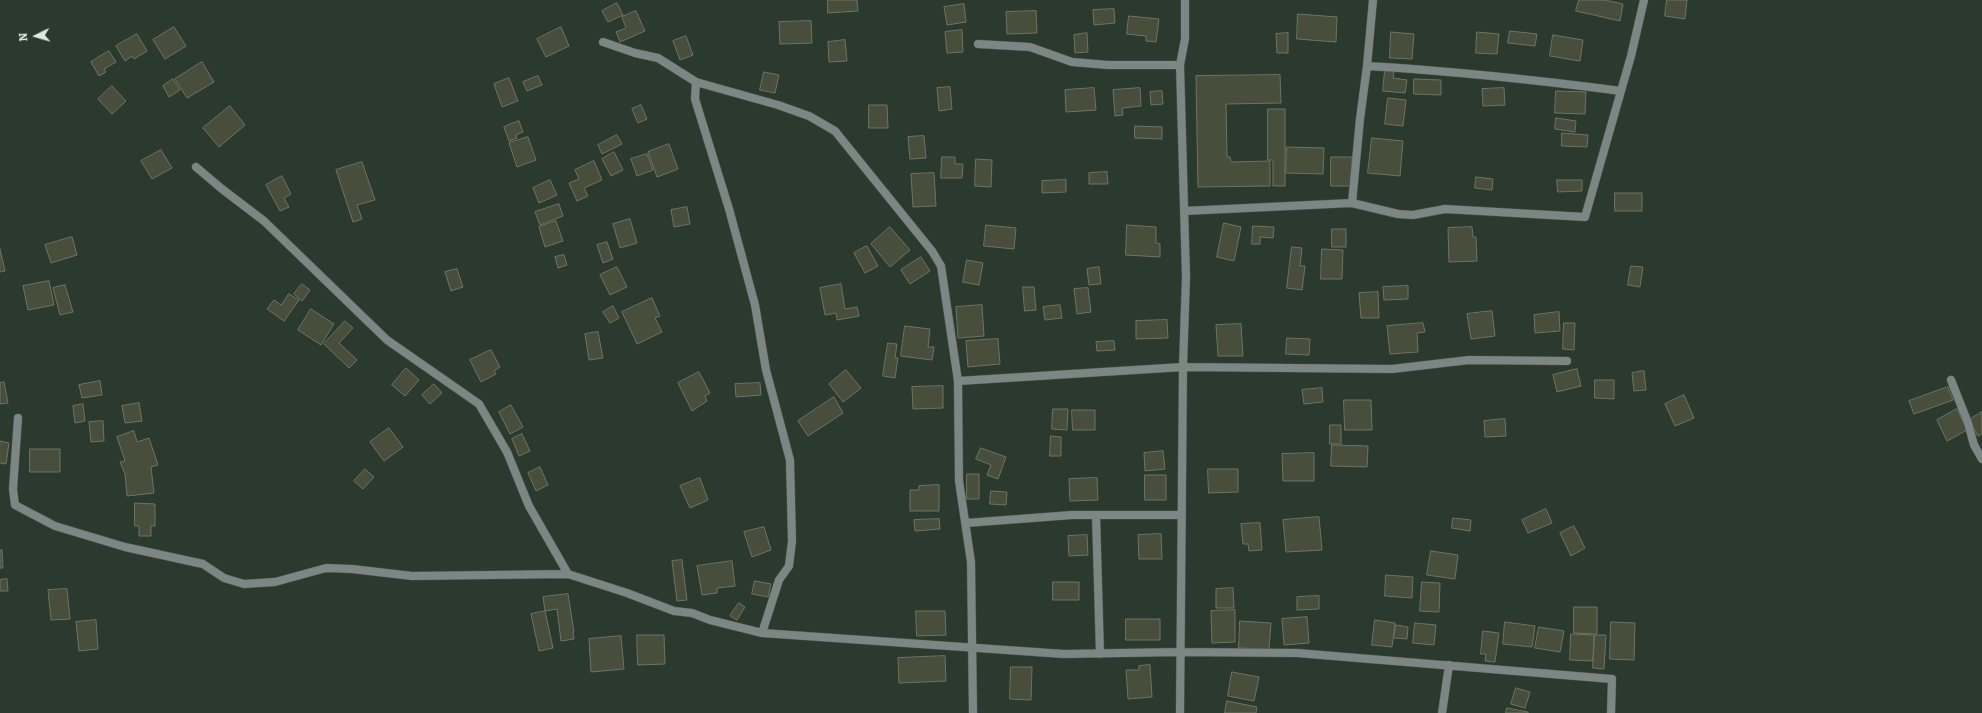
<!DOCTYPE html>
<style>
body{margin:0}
#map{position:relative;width:1982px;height:713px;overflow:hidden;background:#2b3a2e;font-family:Bitter,serif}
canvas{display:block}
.north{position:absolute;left:16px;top:16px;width:40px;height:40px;-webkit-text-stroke:3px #2b3a2e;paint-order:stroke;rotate:265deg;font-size:11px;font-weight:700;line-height:16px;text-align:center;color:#e0e9e1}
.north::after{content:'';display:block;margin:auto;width:14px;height:18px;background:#e0e9e1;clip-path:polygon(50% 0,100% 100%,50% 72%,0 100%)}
</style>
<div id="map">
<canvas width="1982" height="713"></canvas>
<div class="north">N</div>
</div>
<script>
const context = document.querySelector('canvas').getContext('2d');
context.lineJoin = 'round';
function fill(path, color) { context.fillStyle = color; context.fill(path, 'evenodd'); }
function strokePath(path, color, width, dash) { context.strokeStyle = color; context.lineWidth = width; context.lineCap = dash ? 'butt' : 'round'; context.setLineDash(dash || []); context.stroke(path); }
const building = new Path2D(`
 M828,0H857L858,11L828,13Z
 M1579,0H1605L1623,4L1620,21L1576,11Z
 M1667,0H1687L1685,19L1665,16Z
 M617,3L623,15L608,22L602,11Z
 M964,4L966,22L947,25L944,7Z
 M1114,9L1115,23L1094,25L1093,10Z
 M636,11L645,31L620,42L616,32L626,28L622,17Z
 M1036,11L1037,33L1007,34L1006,12Z
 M1298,14L1337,17L1336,42L1297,39Z
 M1129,16L1159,19L1156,42L1146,41V36L1127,34Z
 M811,21L812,43L780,44L779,22Z
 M174,27L186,46L165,59L153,40Z
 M561,27L569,46L546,57L537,39Z
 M962,30L963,52L947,53L945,32Z
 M1510,31L1537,34L1535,46L1508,43Z
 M1391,32L1414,34L1412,59L1390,58Z
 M1477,32L1499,34L1497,54L1476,53Z
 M1087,33L1088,52L1075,53L1074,35Z
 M1288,33V53H1277L1276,34Z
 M137,34L147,51L134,59L132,56L125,61L116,46Z
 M1553,35L1583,40L1580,61L1550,56Z
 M686,36L693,55L680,60L673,41Z
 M845,40L847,61L829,62L828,42Z
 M109,51L116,62L104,69L106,72L99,76L91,62Z
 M202,62L214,82L187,98L175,79Z
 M1385,71L1394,72L1393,78L1407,80L1405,93L1383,91Z
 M764,72L779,75L775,93L760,90Z
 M1280,75L1281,103L1226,104L1227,157H1230L1231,162L1270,161V186L1198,187L1196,76Z
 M538,76L542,85L527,91L523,82Z
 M509,78L518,101L502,107L494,84Z
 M173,79L180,90L169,97L163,86Z
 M1414,79L1441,80V95L1414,94Z
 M112,86L126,101L112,114L98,99Z
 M950,87L952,109L939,111L937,88Z
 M1094,88L1096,110L1066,112L1065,90Z
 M1140,88L1141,106L1122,108L1123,115L1115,116L1113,90Z
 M1504,88L1505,105L1483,106L1482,89Z
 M1162,91L1163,104L1151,105L1150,92Z
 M1556,91L1586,92L1585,114L1555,113Z
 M1388,98L1406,100L1403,126L1385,124Z
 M641,105L647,119L638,123L632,109Z
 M869,105H887L888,128H869Z
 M230,106L245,125L219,147L203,128Z
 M1268,109H1285V186H1273V160H1268Z
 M1556,118L1576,121L1575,132L1555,129Z
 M519,121L523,132L516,135L517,138L509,141L504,127Z
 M1135,126L1162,127V139L1135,138Z
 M1562,133L1588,135L1587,147L1562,146Z
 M617,135L622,144L602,154L598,145Z
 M924,136L926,158L910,159L908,137Z
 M528,137L536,160L517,167L509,143Z
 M1372,138L1403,141L1400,176L1368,173Z
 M669,144L678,169L657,177L648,152Z
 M1287,147L1324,148L1323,174L1286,173Z
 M161,150L172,168L152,179L141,161Z
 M614,152L623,170L611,176L602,159Z
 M647,154L653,170L637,176L631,159Z
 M942,157H955V164H963L962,178H941Z
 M1331,157H1352V186H1331Z
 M976,159L992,160L991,187L975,186Z
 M594,161L602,180L584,188L588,196L577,201L569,183L579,179L575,170Z
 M362,162L375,200L357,205L362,219L353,222L336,170Z
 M1107,172L1108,184H1089V173Z
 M934,173L936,206L913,207L911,174Z
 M282,176L291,194L284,198L289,207L280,211L266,185Z
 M1476,177L1493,179L1492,190L1475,188Z
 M550,180L557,195L539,203L533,188Z
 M1066,180V192L1042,193V181Z
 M1557,180H1582V191L1558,192Z
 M1615,193H1642V211H1615Z
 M559,204L563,216L540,225L535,212Z
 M687,207L690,224L674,227L671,210Z
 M630,219L637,243L620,248L613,224Z
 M556,221L563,241L545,247L539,227Z
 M1224,223L1241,227L1234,261L1217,257Z
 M986,225L1016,228L1014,249L984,246Z
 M1127,225L1156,227V243L1160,244V257L1126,255Z
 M1253,226L1274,227L1273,238L1260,237V244H1252Z
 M890,227L910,250L890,267L871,244Z
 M1472,227L1473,237H1476L1477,261L1449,262L1448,228Z
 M1332,229H1346V247H1332Z
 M72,237L77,255L51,263L45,245Z
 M607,242L613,259L603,263L597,245Z
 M867,246L878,266L865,273L854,253Z
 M1292,247L1302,248L1300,266H1305L1302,290L1287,288Z
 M0,249L5,271L0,272Z
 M1322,249L1343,250L1342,279H1321Z
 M564,255L567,265L558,268L555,257Z
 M921,257L930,271L910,284L901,270Z
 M967,260L983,263L979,285L963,282Z
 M1631,266L1643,267L1640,287L1628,285Z
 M617,267L627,287L610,295L600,275Z
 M1099,267L1101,284L1089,285L1087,269Z
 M457,269L463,287L451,291L445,272Z
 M49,281L54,305L28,310L23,286Z
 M302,284L310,290L302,301L294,294Z
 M841,284L845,309L857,307L859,316L837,320L836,313L825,315L820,288Z
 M65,285L73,312L60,315L53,288Z
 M1408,286V299L1384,300L1383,287Z
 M1023,287H1034L1036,310L1025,311Z
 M1088,288L1091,312L1077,314L1074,289Z
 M1378,292L1379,318H1361L1359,293Z
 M289,294L299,300L284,321L267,309L274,300L281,305Z
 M652,298L660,316L655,318L662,332L637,344L622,312Z
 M982,305L984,336L958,338L956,307Z
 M1060,305L1062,318L1045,320L1043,307Z
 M613,306L619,318L610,323L603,312Z
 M311,309L334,324L321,345L298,330Z
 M1492,311L1495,336L1471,339L1467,314Z
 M1559,312L1560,331L1535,333L1534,315Z
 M1167,320L1168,338L1136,339V321Z
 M345,321L353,328L339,343L357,360L349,368L324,344Z
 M1423,323L1425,332L1417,333L1418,352L1390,354L1387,326Z
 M1564,323H1575L1574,350L1563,349Z
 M1241,324L1243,356H1218L1216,325Z
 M905,326L930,329L928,347H934L932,360L901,356Z
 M598,332L603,358L589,360L585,334Z
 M1287,338L1310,339L1309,355L1286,354Z
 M998,339L1000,364L968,367L966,341Z
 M1114,341L1115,350L1097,351L1096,342Z
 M888,343L897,344L895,358H898L895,378L883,376Z
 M491,350L500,367L494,371L496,374L481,382L470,360Z
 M406,368L419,380L405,396L392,385Z
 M1577,369L1581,386L1557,392L1553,375Z
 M846,370L861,388L843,402L829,384Z
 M1644,371L1646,390L1634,391L1632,373Z
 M699,372L710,393L705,396L707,401L692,411L678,383Z
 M1595,380H1614V399L1595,398Z
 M100,381L102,395L82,398L79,385Z
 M4,382L8,403L0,404V383Z
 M760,383L761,395L736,397L735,384Z
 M434,384L442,393L430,404L422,395Z
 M943,386V408L913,409L912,387Z
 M1948,387L1953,400L1914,414L1909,401Z
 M1322,388L1323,402L1304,404L1302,390Z
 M1684,395L1694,418L1675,426L1665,404Z
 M834,397L843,413L808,436L798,421Z
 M1344,400H1371L1372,430H1345Z
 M139,403L142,421L125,423L122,406Z
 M83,404L85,421L75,423L73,406Z
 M511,405L523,427L510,434L499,412Z
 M1053,409H1068L1067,430L1052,429Z
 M1957,409L1967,430L1947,441L1937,420Z
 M1072,410H1095V430H1073Z
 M1982,412V434L1978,436L1969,420Z
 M1505,419L1506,436L1485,437L1484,421Z
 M103,421L104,441L91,442L89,422Z
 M1330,425H1341V444H1330Z
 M389,428L403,447L384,461L370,442Z
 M134,431L137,442L149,438L158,465L151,467L154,493L127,496L125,474L120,462L125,461L117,437Z
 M522,434L530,451L519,456L512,439Z
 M1051,436L1061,437V456H1050Z
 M0,441L9,443L6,464L0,463Z
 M1332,445L1368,446L1367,467L1331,466Z
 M981,448L1006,457L998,479L987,475L991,465L976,459Z
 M30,449H60V472H30Z
 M1163,451L1165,469L1145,471L1144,453Z
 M1314,453V481H1283L1282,454Z
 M540,467L548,485L536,491L528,473Z
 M365,469L374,477L363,489L354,481Z
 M1208,469H1238V492L1209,493Z
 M967,474H979V499H967Z
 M1145,475H1166V500H1145Z
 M700,478L708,500L690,508L680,486Z
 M1097,478L1098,500L1070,501L1069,479Z
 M939,485V511H910V490H919V486Z
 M991,491L1007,492L1006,505L990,504Z
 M135,503L155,504V526H151V536H139V526H135Z
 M1546,509L1552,523L1528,533L1522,520Z
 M1319,517L1322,550L1286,552L1283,520Z
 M1453,518L1471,520L1470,531L1452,528Z
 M939,519L940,529L915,531L914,520Z
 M1260,523L1262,550L1249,551L1248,544H1243L1241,524Z
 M1574,526L1585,548L1571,556L1560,533Z
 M764,527L771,550L752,557L744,532Z
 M1161,534L1162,559H1139L1138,535Z
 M1087,535L1088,555L1069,556L1068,536Z
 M2,550L3,568H0V551Z
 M1431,551L1458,555L1455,579L1427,575Z
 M682,560L687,600L677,601L672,561Z
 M732,561L735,586L717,588V593L702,595L697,566Z
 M1386,575L1413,577L1412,598L1385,596Z
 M7,579L8,591H0V580Z
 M755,581L771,584L768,597L752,594Z
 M1053,582H1079V600H1053Z
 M1422,582L1440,583L1439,612L1420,611Z
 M1233,588L1234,608H1216V589Z
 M67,589L70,619L51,620L48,590Z
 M568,594L574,632H573L574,639L561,641L557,609L545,611L543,597Z
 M1319,596V609L1297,610V597Z
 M739,603L745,607L737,620L730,616Z
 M1574,607H1597V634L1574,633Z
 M1235,610V642L1212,643L1211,611Z
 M545,611L553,648L539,651L531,614Z
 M916,611H945L946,635L917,636Z
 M1307,617L1309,643L1284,645L1282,619Z
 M1126,619H1160V640H1126Z
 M96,620L98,649L79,651L76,622Z
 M1375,620L1395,623L1392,647L1372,645Z
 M1240,621L1271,623L1269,649L1239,648Z
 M1505,622L1535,626L1532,647L1503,644Z
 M1611,622L1635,623L1634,660L1610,659Z
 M1415,623L1436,625L1434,645L1413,643Z
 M1396,625L1408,627L1407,639L1394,638Z
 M1539,627L1564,631L1560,652L1535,648Z
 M1483,631L1499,633L1495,662L1485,661L1486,654H1481Z
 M1571,634L1594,635L1593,661L1570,660Z
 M637,635H664L665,664L638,665Z
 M1595,635H1606L1604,669L1593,668Z
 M621,636L624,669L591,672L589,639Z
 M945,656L946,681L899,683L898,658Z
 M1150,665L1152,697L1128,699L1126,670H1139V666Z
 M1011,667H1032L1031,700L1010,699Z
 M1232,672L1259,677L1254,701L1228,696Z
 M1516,688L1530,692L1525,708L1511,704Z
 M1227,701L1257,707L1256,713H1225Z
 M1507,708L1528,712V713H1506Z`);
const street = new Path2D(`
 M603,42L635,53L658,58L696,82L778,105L809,116L835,131L932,251L941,266L958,381L959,481L971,562L973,713
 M978,44L1030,47L1072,62L1108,65H1180
 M1367,66C1452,71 1537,80 1621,91
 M696,82L695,99L729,209L755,305L766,370L790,460L792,541L789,566L779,580L762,633
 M196,167L222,189L264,221L387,340L479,404L507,452L529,506L568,574
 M1352,203L1360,119L1367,66L1373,0
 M1184,211L1352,203L1398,214L1413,215L1445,209L1585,217L1631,56L1644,0
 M1951,380L1968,423L1974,445L1982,459
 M958,381L1183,367L1392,369L1469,360L1567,361
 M18,418L13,489L15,505L55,526L125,547L203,564L224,578L244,584L275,582L326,568L352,569L412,576L568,574L627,593L674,611L692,613L710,620L762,633L1064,654L1180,652L1297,653L1612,679L1611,713
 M1096,515L1100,654
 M966,523L1072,515H1182
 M1180,713L1183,367L1186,277L1180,65L1185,39V0
 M1442,713L1449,665`);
fill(building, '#484d3c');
strokePath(building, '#6f7462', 1);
strokePath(street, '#48564b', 9);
strokePath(street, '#7c8684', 8);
</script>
